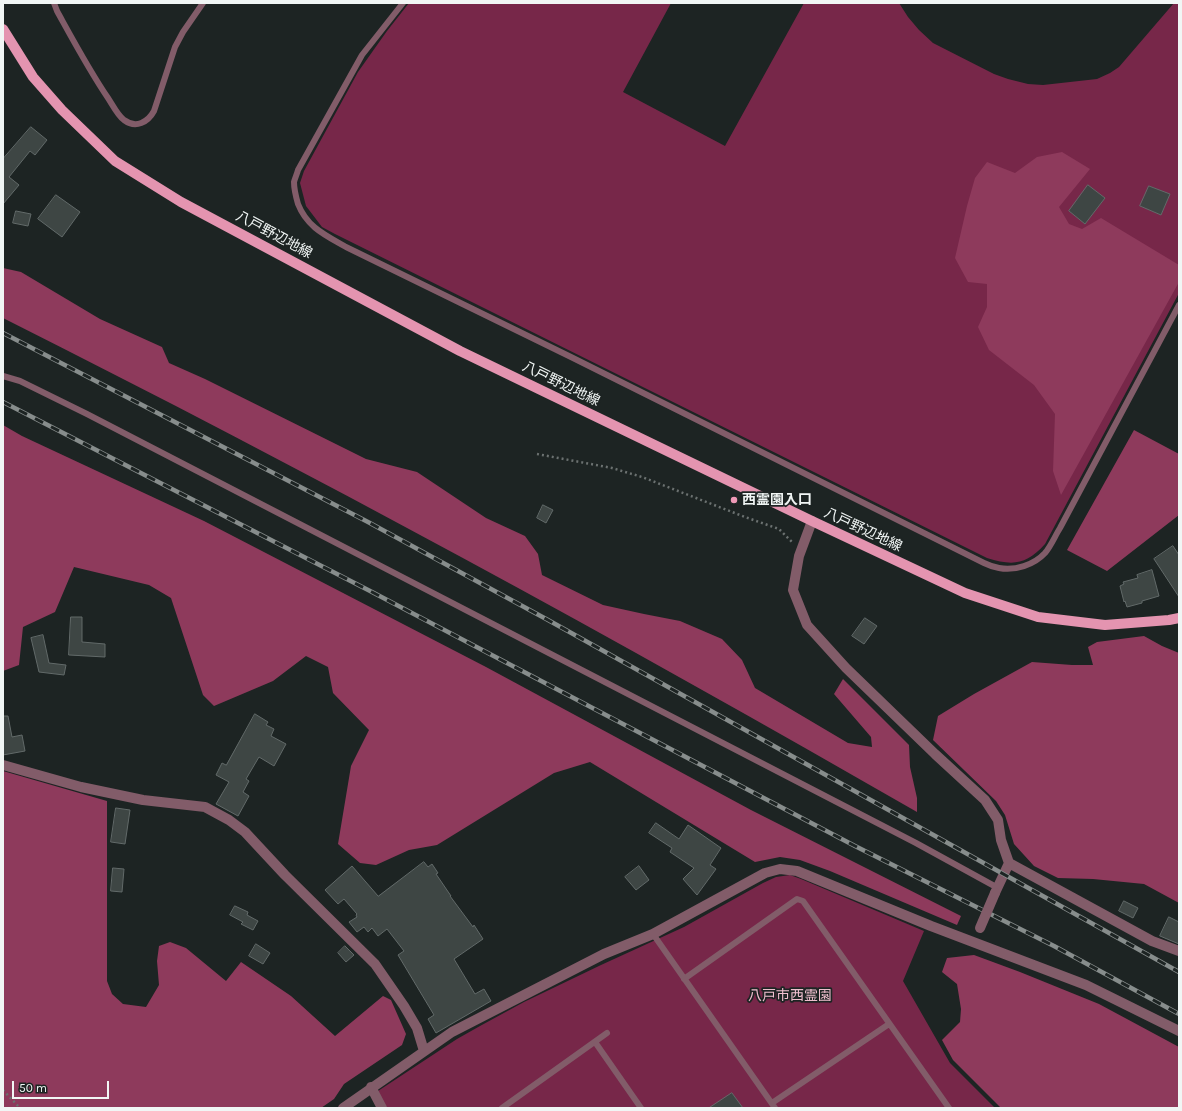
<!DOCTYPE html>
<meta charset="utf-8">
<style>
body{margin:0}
#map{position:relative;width:1182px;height:1111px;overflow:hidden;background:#1d2423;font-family:Karla,sans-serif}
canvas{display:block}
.frame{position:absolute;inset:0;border:4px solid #f1f6f5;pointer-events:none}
.scale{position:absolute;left:12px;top:1081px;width:97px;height:18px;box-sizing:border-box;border:2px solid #f1f6f5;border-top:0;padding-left:5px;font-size:12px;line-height:14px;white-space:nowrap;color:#f1f6f5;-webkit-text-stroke:3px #1d2423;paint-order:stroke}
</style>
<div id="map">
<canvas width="1182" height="1111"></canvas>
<div class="frame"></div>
<div class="scale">50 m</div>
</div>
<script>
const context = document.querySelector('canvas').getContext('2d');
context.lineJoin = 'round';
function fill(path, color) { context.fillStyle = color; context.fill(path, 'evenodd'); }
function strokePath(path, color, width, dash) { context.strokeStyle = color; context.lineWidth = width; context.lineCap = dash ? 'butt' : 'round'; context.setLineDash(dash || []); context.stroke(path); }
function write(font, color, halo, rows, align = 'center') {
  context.font = font + ' Karla,"Noto Sans JP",sans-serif'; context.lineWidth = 3.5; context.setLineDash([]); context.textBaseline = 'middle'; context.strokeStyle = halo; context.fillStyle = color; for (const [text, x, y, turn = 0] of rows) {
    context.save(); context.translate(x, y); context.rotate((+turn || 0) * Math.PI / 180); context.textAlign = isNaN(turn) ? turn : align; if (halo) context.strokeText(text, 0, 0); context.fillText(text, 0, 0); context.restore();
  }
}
const green = new Path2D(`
 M409,3H671L623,92L725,146L804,3H899L908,17L919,30L933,43L994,74L1008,79L1028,84L1043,85L1097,79L1110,73L1119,67L1174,3H1179V293L1045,544C1026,565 1013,566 987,558L335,234L322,227L306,206L300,183L304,171L358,72L387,31Z
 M790,875L801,879L924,931L903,981L950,1063L995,1108H386L378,1091L457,1039L480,1026L524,1002L601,965L684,927L763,883L776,877Z`);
const forest = new Path2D(`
 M1062,152L1090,169L1059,207L1069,224L1082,229L1101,218L1179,265V282L1061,495L1053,471L1055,414L1034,385L989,350L978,327L987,307V284L968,282L955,258L967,206L975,178L987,162L1015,173L1037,157Z
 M3,268L21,272L100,319L162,347L169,363L205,379L366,459L417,472L486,518L525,536L538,554L542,575L603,605L644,614L680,621L722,639L742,660L755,688L848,743L872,747L871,737L834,694L843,679L909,745L910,767L917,798V812C617,639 312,473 3,318Z
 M3,425L22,436L204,521L486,667L751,810L961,916L957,925L830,871L800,860L780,857L755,862L590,762L554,773L437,845L409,850L376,865L360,863L338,844L351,766L369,730L333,693L328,667L306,656L273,681L214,706L203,695L171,598L149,585L74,567L55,612L23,627L19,665L3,671Z
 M1134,430L1179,454V515L1107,571L1067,550Z
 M1144,636L1162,646L1179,653V903L1144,884L1093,879L1058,878L1034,866L1014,844L1005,815L996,801L933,740L938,716L974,694L1032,662L1072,665H1093L1088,647L1097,642Z
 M3,771L107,801V981L112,994L123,1004L146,1007L159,985L157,961L159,946L170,942L186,948L226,981L241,962L291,996L335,1036L383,996L391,1000L406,1034L402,1045L344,1084L334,1099L321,1108H3Z
 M974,955L1020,972L1099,1004L1179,1047V1082L1178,1091L1179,1092V1108H1001L953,1060L942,1040L960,1022L961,1009L957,984L942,972L947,958Z`);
const building = new Path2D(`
 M31,127L47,140L35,155L30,151L9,177L19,185L3,204V159Z
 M1088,185L1105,198L1085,224L1069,211Z
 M1149,186L1170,194L1161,215L1140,206Z
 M56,195L80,212L62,237L38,219Z
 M16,211L31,214L28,226L13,223Z
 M543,505L553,510L546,523L537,518Z
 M1173,546L1179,555V597L1154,559Z
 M1152,570L1159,596L1142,601V603L1127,607L1125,601L1124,602L1120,586L1124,584L1123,582L1138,578L1137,575Z
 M71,617H82V642L105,644V657L69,655Z
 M865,618L877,626L864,644L852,636Z
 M43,635L49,663L66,665L64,675L39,672L31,638Z
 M255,714L268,722L266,725L274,729L271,736L286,744L274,766L259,757L246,779L249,781L243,792L249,796L238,816L216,804L229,782L216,775L222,763L226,765Z
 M3,716H8L12,737L22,735L25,751L3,755Z
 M116,808L130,810L125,844L111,842Z
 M656,823L679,839L688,825L721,848L710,865L716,869L697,895L683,879L694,868L670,852L672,848L649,833Z
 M424,862L428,867L432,864L438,873L436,874L451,896H450L473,927L474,925L483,939L454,959L475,994L484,989L491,1001L436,1033L428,1019L434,1015L398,955L404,951L387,929L378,936L372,928L368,932L364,927L357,932L349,922L357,917L356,915L357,914L344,899L338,904L325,890L352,866L378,896Z
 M639,866L649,880L636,890L625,877Z
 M113,868L124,869L122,892L111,891Z
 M1124,901L1138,908L1133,918L1119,911Z
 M235,906L248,912L247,915L258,921L253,930L241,924L243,922L230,915Z
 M1169,917L1179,922V944L1160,936Z
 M256,944L270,953L263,964L249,956Z
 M345,946L354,955L346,962L338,953Z
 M732,1093L743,1108H709Z`);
const path = new Path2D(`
 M537,454L612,468L642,477L745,517L779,529L793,543
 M3,1090L20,1108`);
const lane = new Path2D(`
 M54,3L57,11C73,40 89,70 108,98C112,104 118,116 124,120C136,129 148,122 154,111L175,47L183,32L203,3
 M403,3L362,55L298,170C297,174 295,178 294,182C294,189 296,197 298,204C307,227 325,235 346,247L571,357L984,563C988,565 994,567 999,568C1015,571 1034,565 1045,553C1051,546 1055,536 1060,528L1179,305
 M3,376L20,381L87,414L916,843L998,888
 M653,934L775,1108
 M684,979L797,899L803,901L949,1108
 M595,1042L641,1108
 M772,1103L889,1024
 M502,1108L607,1033`);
const street = new Path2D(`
 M812,521L799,556L793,590L807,625L846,668L935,754L985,800L998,820L1001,840L1009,863L1152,941L1179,951
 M3,765L81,787L143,800L205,807L229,820L245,832L285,875L375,964L404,1006L417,1028L424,1051
 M995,893L1009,863
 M371,1087L382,1108
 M343,1108L452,1032L604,954L653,934L765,873L780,869L797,871L931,926L1086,985L1179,1031`);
const primary = new Path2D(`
 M3,29L33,77L62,110L115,161L181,202L460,351L812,521L965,593L1038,617L1105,625L1169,620L1179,618`);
const rail = new Path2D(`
 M3,333L368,522L548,620L1179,972
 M3,402L372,592L855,846L1054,946L1179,1014`);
const streetBridge = new Path2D(`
 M980,928L995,893`);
const markers = [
 [734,500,4,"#ef9ab7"]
];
const streetNames = [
 ["八戸野辺地線",274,235,28],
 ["八戸野辺地線",561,384,26],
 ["八戸野辺地線",863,530,25]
];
const poiNames = [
 ["西霊園入口",742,500]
];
const parkNames = [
 ["八戸市西霊園",790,996]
];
fill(green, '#772749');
fill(forest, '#8e3a5c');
fill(building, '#3e4644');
strokePath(building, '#626a69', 1);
strokePath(path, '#6b7170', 2.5, [2, 3]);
strokePath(lane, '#825c69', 6);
strokePath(street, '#825c69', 10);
strokePath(primary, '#e494b0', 10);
strokePath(rail, '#878d8c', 4.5);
strokePath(rail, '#1d2423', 3, [9]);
strokePath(streetBridge, '#825c69', 10);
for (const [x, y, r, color] of markers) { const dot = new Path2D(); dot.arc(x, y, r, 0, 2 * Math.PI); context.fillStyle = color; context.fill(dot); strokePath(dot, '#1d2423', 1.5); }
write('14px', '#f1f6f5', '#1d2423', streetNames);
write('bold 14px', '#f1f6f5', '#1d2423', poiNames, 'left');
write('14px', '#f0bfcf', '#1d2423', parkNames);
</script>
